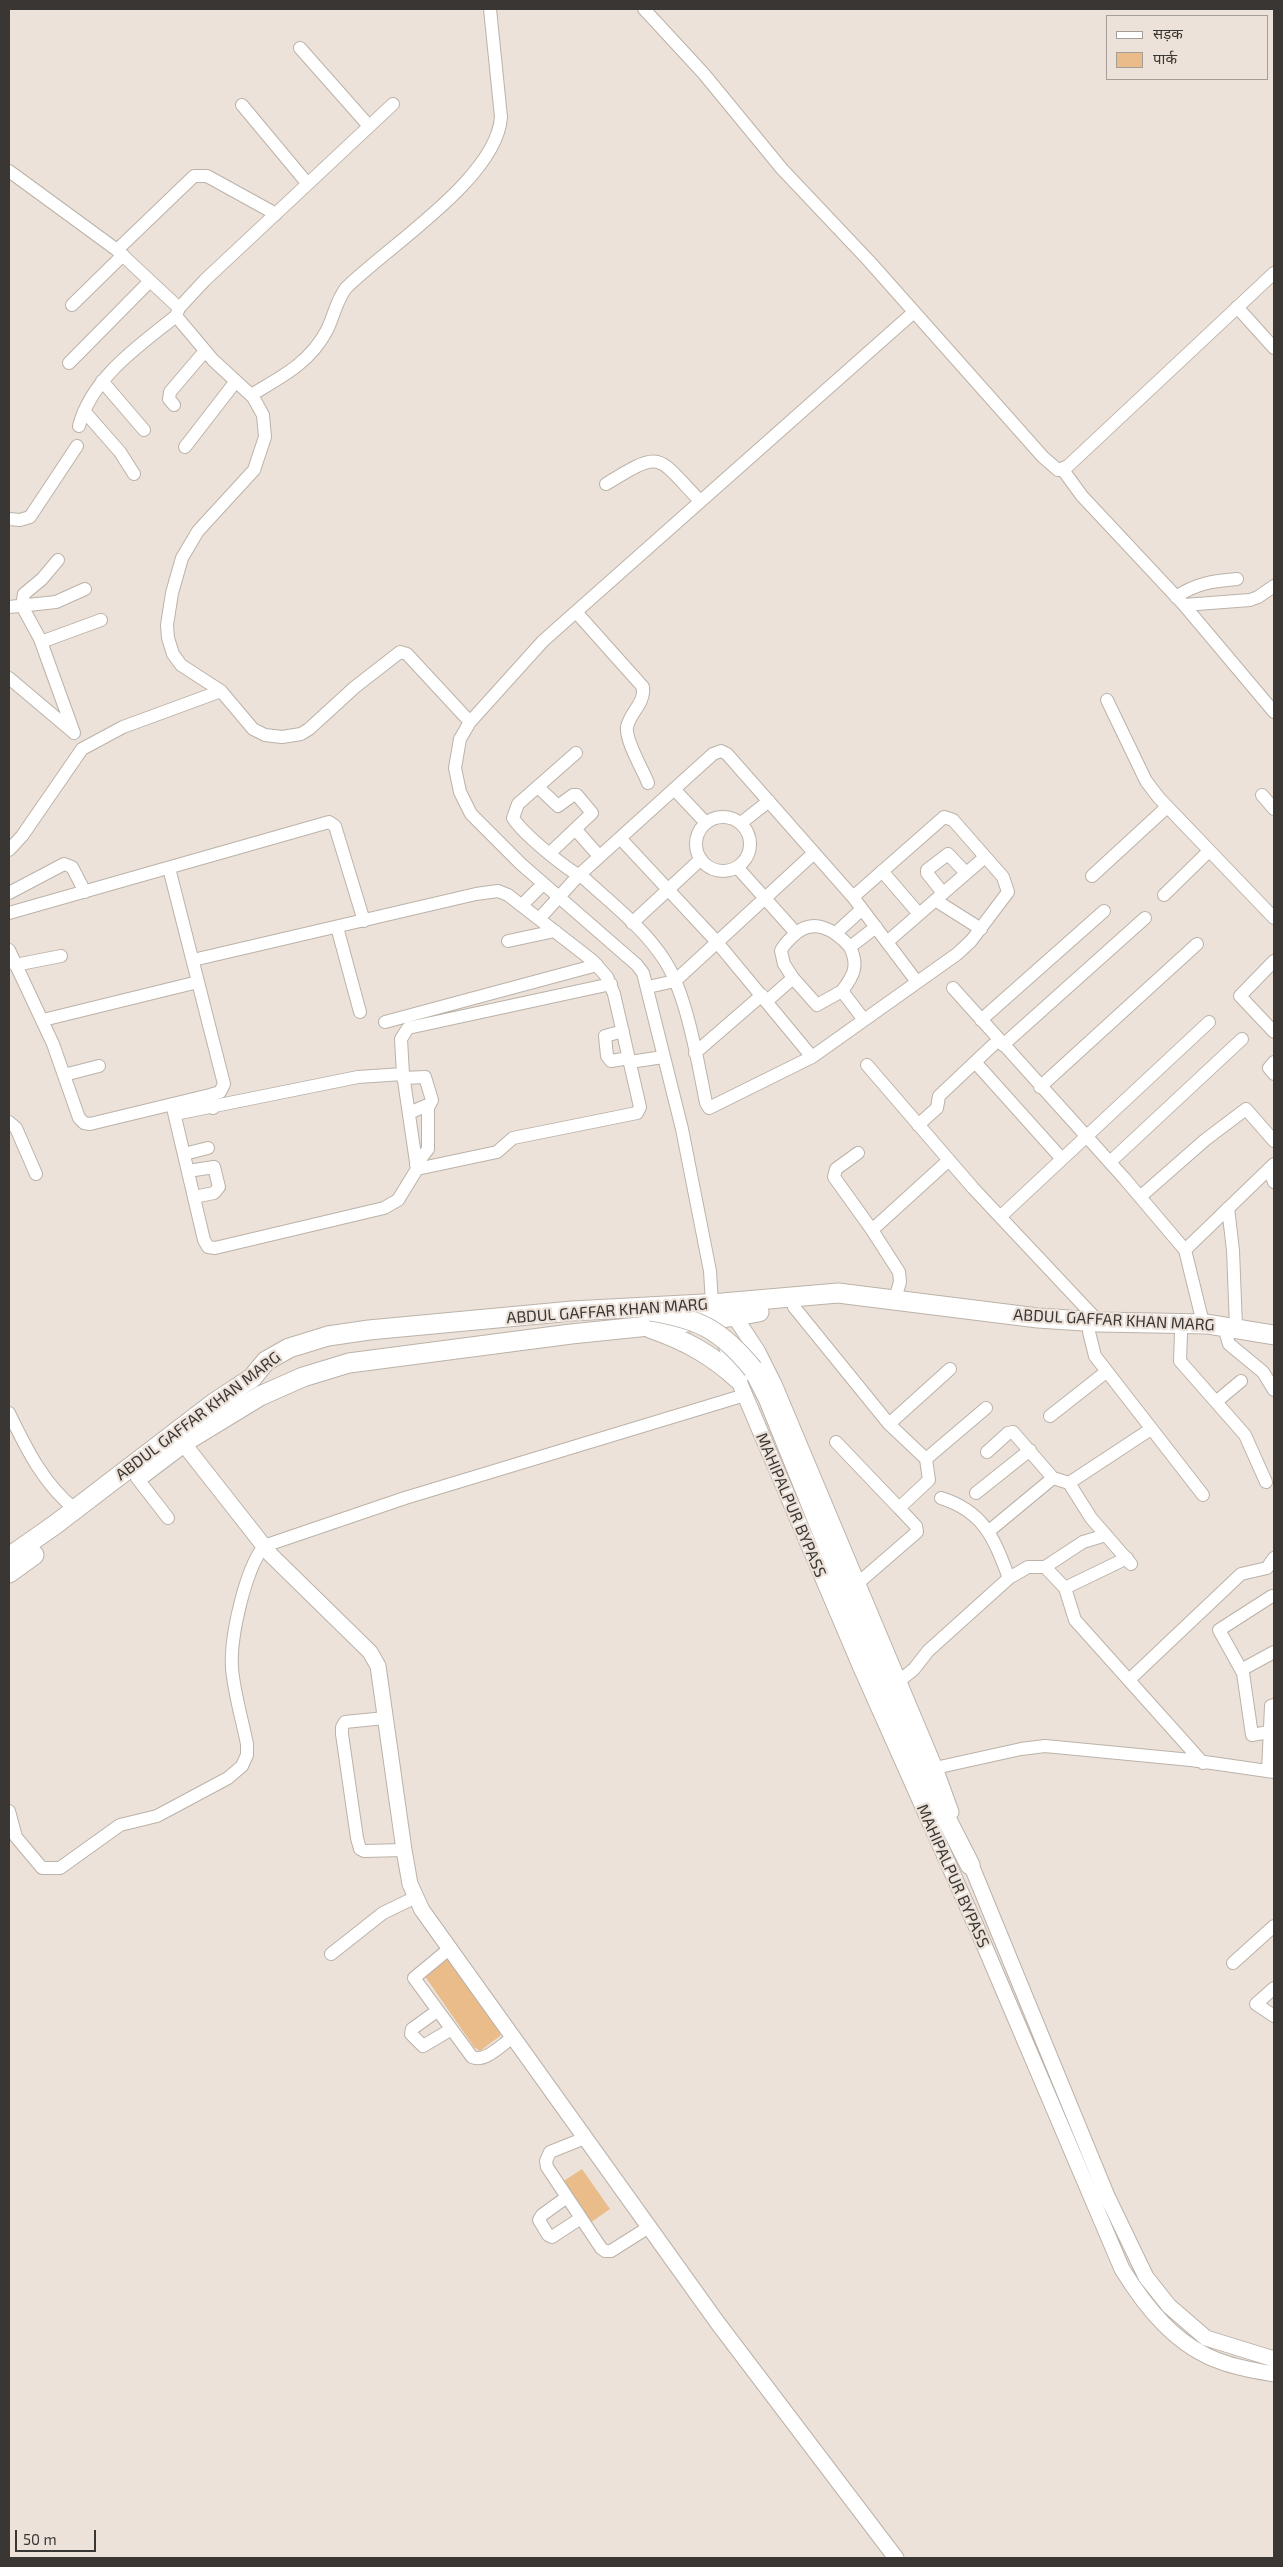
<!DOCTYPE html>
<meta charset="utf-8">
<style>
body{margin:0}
#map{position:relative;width:1283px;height:2567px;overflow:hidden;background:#ece2d9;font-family:"Exo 2","Noto Sans Devanagari",sans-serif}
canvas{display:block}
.frame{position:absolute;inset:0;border:10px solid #3a3633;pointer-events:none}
.legend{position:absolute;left:1106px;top:15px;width:162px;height:65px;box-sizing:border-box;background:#ece2d9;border:1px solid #a59d97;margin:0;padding:6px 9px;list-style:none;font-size:15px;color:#3a3633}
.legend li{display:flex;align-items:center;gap:10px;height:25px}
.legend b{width:25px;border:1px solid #a59d97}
.scale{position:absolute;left:15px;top:2530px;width:81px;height:22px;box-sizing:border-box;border:2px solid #3a3633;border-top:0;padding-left:6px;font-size:15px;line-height:18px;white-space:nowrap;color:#3a3633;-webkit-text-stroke:4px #ece2d9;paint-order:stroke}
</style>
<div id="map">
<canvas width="1283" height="2567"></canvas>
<div class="frame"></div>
<ul class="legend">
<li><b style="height:6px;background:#fff"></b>सड़क</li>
<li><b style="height:14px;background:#e9bc8a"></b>पार्क</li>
</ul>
<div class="scale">50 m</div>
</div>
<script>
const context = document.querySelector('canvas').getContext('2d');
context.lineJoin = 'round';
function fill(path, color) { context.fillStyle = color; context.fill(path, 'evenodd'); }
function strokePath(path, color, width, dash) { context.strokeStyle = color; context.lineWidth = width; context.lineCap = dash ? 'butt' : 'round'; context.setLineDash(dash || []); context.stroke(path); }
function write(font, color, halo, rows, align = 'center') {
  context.font = font + ' "Exo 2",sans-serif'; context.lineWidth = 4.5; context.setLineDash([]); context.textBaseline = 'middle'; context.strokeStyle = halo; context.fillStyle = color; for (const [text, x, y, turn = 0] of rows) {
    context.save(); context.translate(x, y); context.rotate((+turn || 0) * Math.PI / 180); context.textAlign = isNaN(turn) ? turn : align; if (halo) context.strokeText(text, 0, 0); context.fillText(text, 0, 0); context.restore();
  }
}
const green = new Path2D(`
 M449,1957L501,2030L500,2036L480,2051L474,2047L422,1972Z
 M582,2169L610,2209L590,2223L562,2182Z`);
const minor = new Path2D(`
 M644,9L704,74L782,169L869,261L1043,457L1058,470L1068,466L1274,273
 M300,48L369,126
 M242,105L307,183
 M9,171L117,250L179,308
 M117,250L194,176H207L276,214
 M72,305L123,255
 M1237,307L1274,348
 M176,316L213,360L253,397L263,415L265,437L254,470L198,531L182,558L172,593L167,625L168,638L173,654L181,665L221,691L253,729L265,735L282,737L301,734L309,729L355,687L400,652L407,654L470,722
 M69,363L150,281
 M102,381L144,430
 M251,395C281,377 310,363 327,330C334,316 336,301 346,288C388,246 497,178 501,117L490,9
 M174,405L169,399L170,392L205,351
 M84,411L120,452L134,474
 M79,426C92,377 139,346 176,316L179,308L205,280L393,104
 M185,447L236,381
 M1063,470L1082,496L1184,605L1250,600L1258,597L1274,586
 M606,484C663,449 656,455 700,501
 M9,519L20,520L30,517L77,446
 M58,560L42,579L24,594L22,606L40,639L74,733
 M1176,597C1196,583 1214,581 1237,579
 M1184,605L1274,712
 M9,607L56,602L85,589
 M576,612L643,687C645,704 630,712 627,727C625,740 643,770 648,783
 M41,642L101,620
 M9,678L73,732
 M1107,700L1146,781L1159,798L1274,918
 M538,787L558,806L573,795H577L592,813L550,853
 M674,789L706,823
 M1262,795L1274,809
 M696 844a27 27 0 1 1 54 0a27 27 0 1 1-54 0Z
 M741,823L769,801
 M576,830L599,856
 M620,838L716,941L812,1057
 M9,850L22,836L82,749L123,727L221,691
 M737,867L796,933
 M169,868L224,1084L220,1092L210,1095L213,1108
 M882,871L919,914
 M1092,876L1167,807
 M9,893L64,864L72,867L85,892
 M943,893L927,873V870L948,854L966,873
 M1164,895L1209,851
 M853,897L917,982
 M935,900L981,929
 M522,905L543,884
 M9,913L329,822L335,826L364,921
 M539,919L578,876L713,754L721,751L727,754L853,897L944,817L953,820L1003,877L1008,892L971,941L957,954L812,1057L709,1108L706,1103C698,1063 687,995 665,961C645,929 612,904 585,879C566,869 524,835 513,818L518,804L576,753
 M632,923L701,859
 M337,927L360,1012
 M836,933L862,909
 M508,941L555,931
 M887,942L985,857
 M850,947C859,966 854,975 842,991L864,1020
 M9,950L53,1044L79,1118L84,1123L90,1124L210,1095
 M1274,961L1240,996L1274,1032
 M15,965L61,956
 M793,978L784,964L781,951C783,945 788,941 793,936C813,916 835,930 850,947L876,927
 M648,987L675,981L814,853
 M953,988L1124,1178L1185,1250L1203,1323
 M767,1001L793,978L817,1005L842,991
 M43,1020L198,982
 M981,1020L1104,911
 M385,1022L597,965
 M623,1031L605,1036L607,1056L611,1061L629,1058
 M1003,1045L1145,918
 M695,1053L762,995
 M630,1062L663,1057
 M975,1062L1062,1159
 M1274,1062L1269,1068L1274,1074
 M867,1065L973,1188L1099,1322
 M64,1075L99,1066
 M403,1078L425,1077L432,1100L430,1104L409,1113
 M1040,1087L1197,944
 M172,1104L204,1240L208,1247L215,1248L384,1208L398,1200L417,1169L497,1152L513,1138L637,1113L640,1107L614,994L607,977L593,961L508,895L498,891L476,894L193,960
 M175,1114L358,1077L403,1074
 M9,1122L16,1128L36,1174
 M918,1125L937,1108L939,1096L993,1045
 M858,1153L836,1169L834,1177L872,1230
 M184,1154L208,1148
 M1110,1162L1242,1039
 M416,1165L428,1149V1105
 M417,1169L403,1074L401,1039L408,1028L611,984
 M1269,1169L1274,1182
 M188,1171L214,1167L219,1187L214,1193L194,1197
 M1140,1197L1205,1140L1246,1109L1274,1141
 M1228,1208L1233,1250L1236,1327
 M1000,1217L1209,1022
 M1185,1250L1274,1164
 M895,1299L900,1282L899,1272L872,1230L949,1160
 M712,1304L710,1271L682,1129L643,973L637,965L521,864L471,814L460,792L455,768L460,739L470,722L543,641L914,312
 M794,1307L889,1424L926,1459L986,1408
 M1089,1332L1095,1356L1203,1495
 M1181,1333L1180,1361L1245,1435L1266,1482
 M1226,1334L1229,1344L1263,1372L1274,1390
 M1217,1401L1241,1381
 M9,1413C26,1448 44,1485 75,1509
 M1050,1416L1106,1372
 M889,1424L950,1369
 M836,1442L899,1508
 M987,1452L1008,1433L1013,1432L1053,1478L989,1531
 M137,1478L168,1518
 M1053,1478L1069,1483L1091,1518L1131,1564
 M1069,1483L1151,1429
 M976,1493L1030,1450
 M941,1498C985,1512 994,1539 1009,1578
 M1045,1567L1083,1542L1106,1535
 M857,1584L917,1532L916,1526L899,1508L929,1480L926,1459
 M1065,1588L1127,1558
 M1241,1670L1274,1652
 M1129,1680L1241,1574L1267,1568L1274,1558
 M898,1682L914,1669L928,1651L1009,1578L1028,1567H1045L1065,1588L1075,1620L1203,1763
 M385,1718L345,1722L342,1727V1734L357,1838L360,1849L364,1851L404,1850
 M1269,1732L1252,1735L1243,1673L1219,1630L1272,1596L1274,1597
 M935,1768L1021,1749L1045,1746L1191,1760L1274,1772
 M1268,1771L1271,1706L1274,1705
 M9,1811L16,1837L42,1868H60L120,1825L157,1816L228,1778L242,1766L247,1755V1744C242,1719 234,1693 232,1668C230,1637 245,1570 264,1546L405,1498L745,1395
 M449,1949L414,1978L472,2057C485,2063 501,2045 512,2038
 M331,1954L383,1913L414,1898
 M1233,1963L1274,1926
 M1274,1988L1256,2004L1274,2016
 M437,2011L412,2029L411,2034L423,2046L450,2030
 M585,2138L550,2152L546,2161L547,2167L601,2248L605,2251H611L649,2227
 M567,2197L542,2215L539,2220L548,2235L552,2237L581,2218`);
const tertiary = new Path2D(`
 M729,1308L758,1352L774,1384L935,1768L951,1812
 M724,1340L738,1379L861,1668L976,1926L1122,2269C1146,2308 1177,2347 1222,2362C1238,2368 1257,2371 1274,2374
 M183,1443L271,1555L370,1652L378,1666L404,1850L410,1884L422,1910L717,2322L896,2558
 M967,1855L1107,2196L1146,2277L1169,2306L1206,2338L1274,2359`);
const primary = new Path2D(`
 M650,1328C684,1340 711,1354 738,1379
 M753,1369L768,1398L864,1636L918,1763L970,1865
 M142,1474L183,1443L260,1396L303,1377L349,1363L571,1334L717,1319L759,1312
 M9,1557L56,1524L214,1403L252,1378L266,1361L289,1348L328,1336L369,1330L572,1311L722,1303L838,1293L1038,1318L1099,1322L1207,1324L1274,1335
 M9,1573L34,1555`);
const primaryBridge = new Path2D(`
 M651,1311C700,1319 721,1330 753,1369`);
const streetNames = [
 ["ABDUL GAFFAR KHAN MARG",607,1311,-4],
 ["ABDUL GAFFAR KHAN MARG",1114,1320,3],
 ["ABDUL GAFFAR KHAN MARG",198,1416,-37],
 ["MAHIPALPUR BYPASS",791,1505,67],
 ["MAHIPALPUR BYPASS",953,1876,66]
];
fill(green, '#e9bc8a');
strokePath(minor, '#bbb2a9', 14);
strokePath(tertiary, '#bbb2a9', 17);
strokePath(primary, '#bbb2a9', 21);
strokePath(minor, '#fff', 12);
strokePath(tertiary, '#fff', 15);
strokePath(primary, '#fff', 19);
strokePath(primaryBridge, '#bbb2a9', 21, []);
strokePath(primaryBridge, '#fff', 19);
write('16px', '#3a3633', '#ece2d9', streetNames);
</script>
